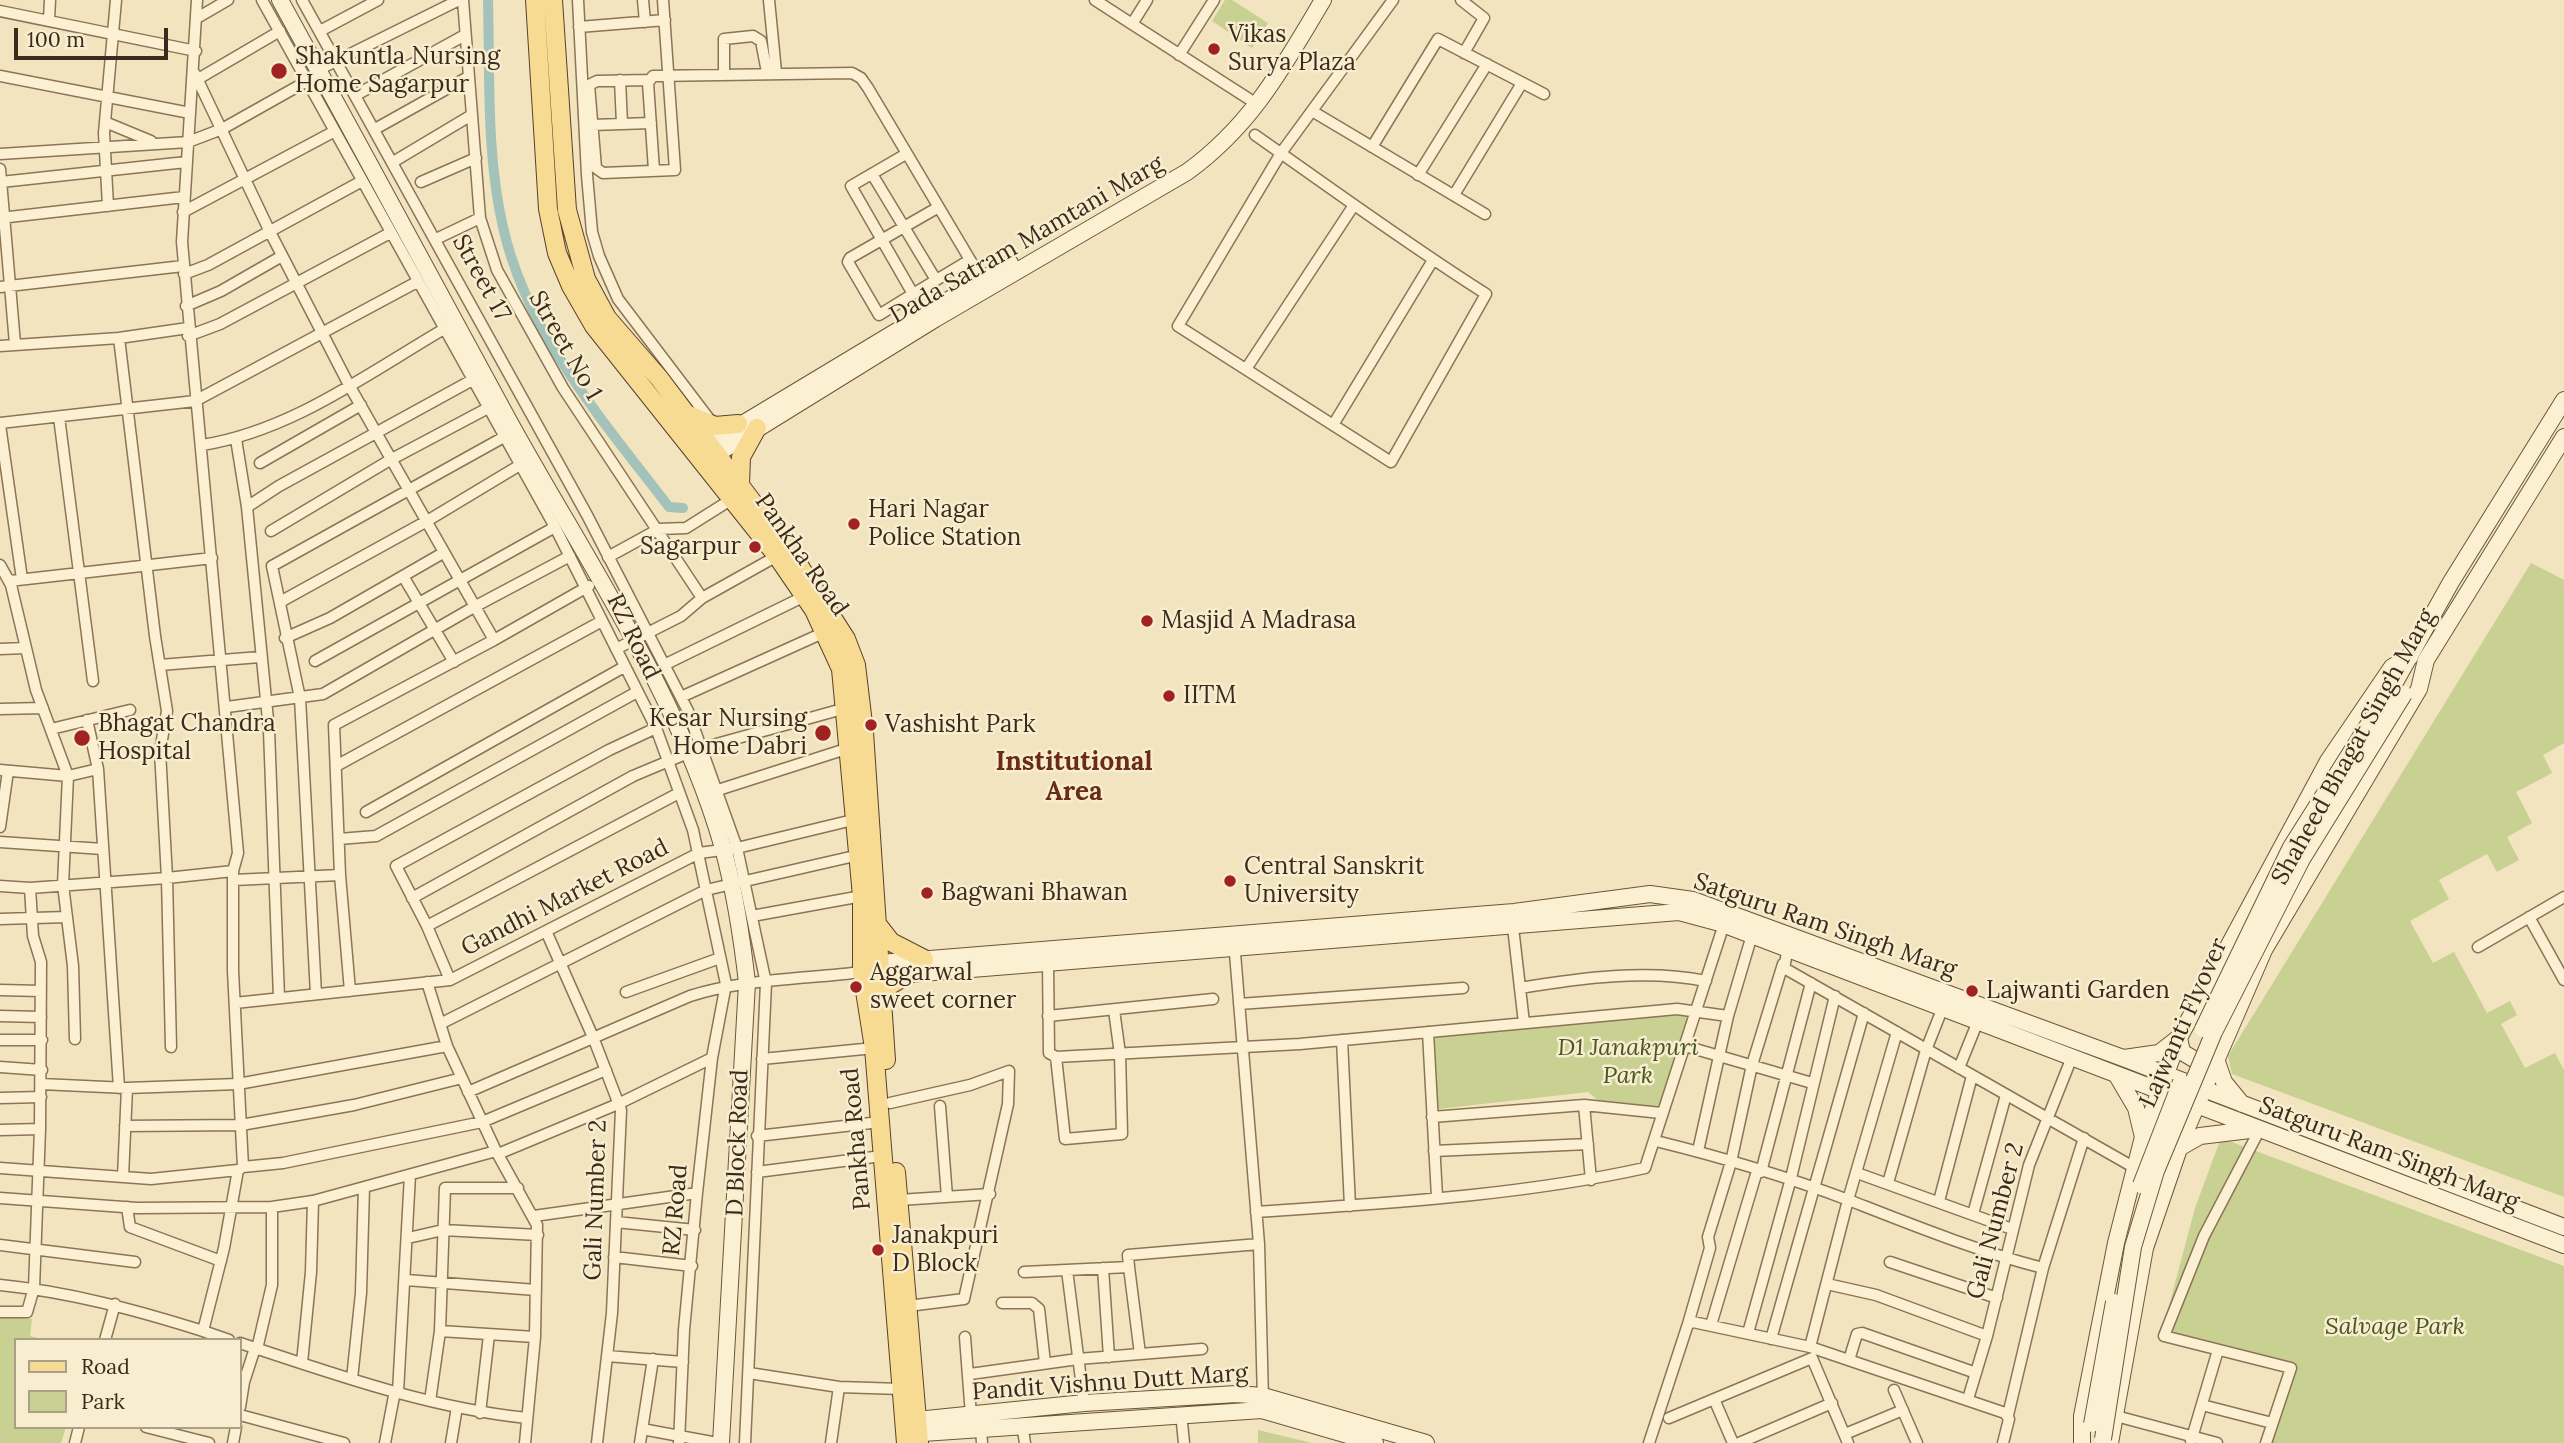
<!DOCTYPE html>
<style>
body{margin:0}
#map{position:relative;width:2564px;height:1443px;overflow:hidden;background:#f1e4bf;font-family:Lora,serif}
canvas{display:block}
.legend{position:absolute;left:14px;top:1338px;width:228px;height:91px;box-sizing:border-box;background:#f8edcf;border:2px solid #ac9f87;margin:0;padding:9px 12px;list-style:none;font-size:21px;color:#3a2b1c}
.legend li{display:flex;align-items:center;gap:14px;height:35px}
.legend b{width:35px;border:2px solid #ac9f87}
.scale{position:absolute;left:14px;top:28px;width:154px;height:32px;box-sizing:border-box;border:4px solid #3a2b1c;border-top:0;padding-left:9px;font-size:21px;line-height:24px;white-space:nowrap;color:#3a2b1c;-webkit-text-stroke:5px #f8edcf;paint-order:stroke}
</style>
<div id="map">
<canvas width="2564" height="1443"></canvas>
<ul class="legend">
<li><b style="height:9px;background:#f8db93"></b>Road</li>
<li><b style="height:19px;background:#c8d092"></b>Park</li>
</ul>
<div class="scale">100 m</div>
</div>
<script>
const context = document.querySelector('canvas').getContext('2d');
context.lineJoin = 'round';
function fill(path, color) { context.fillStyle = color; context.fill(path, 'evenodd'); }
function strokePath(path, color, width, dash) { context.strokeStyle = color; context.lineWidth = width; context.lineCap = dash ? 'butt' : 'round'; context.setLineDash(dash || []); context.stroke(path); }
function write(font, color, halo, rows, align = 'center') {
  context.font = font + ' Lora,serif'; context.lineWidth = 5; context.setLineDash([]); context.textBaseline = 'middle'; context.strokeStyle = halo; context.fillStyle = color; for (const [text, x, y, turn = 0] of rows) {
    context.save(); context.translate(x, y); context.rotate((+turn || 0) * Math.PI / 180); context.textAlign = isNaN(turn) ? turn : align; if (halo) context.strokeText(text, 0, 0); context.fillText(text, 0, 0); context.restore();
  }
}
const green = new Path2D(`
 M1225,0H1232L1268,23L1252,48L1212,21Z
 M2531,563L2564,580V743L2543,755L2552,773L2516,792L2532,823L2507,837L2519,860L2497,872L2487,854L2439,880L2449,899L2410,921L2433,963L2454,952L2487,1013L2510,1001L2517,1015L2501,1024L2525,1068L2555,1053L2564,1070V1197L2232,1074L2228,1056Z
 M1676,1013L1689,1015L1660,1109L1600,1102L1588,1092L1438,1109L1433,1037Z
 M2221,1138L2564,1266V1443H2262L2286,1366L2162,1332L2195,1208Z
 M0,1315L32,1319L30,1336L45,1340H16V1427H66L61,1443H0Z
 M1258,1430L1312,1443H1258Z`);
const canal = new Path2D(`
 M488,0C490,74 486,154 503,227C527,335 604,422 669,507L683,508`);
const street = new Path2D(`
 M197,0L182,242L238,853L233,871V971L243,1167L238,1170L224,1248L203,1331L229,1340
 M262,0L555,527L656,728L693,830L726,984L712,1058L697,1193L684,1330L679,1443
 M302,0L587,515L688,711L737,848L766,983L745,1443
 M463,0L480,218L497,270L563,388L702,598L777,556
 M578,0L587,175L592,232L599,256L618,299L713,424
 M643,0L645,22
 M769,0L776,72
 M1095,0L1132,24
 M1147,0L1132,24L1249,99
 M1461,0L1484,18L1464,53
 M0,11L196,51
 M197,18L228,0
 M49,19L50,0
 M579,27L665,20
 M320,31L378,0
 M1179,55L1214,0
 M724,73V39L753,36L761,41L767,72
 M195,74L270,232L349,385L494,640L334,725L340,875L350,991
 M0,76L190,113
 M198,79L280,31
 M620,80L622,124
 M649,80L597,81L589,85L596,168L603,173L675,170L663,0
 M356,95L465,35
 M1312,111L1485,214
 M105,122L151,141
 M592,125L651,123
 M375,129L468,77
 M1255,135C1332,189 1407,244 1486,294L1391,462L1178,326L1281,153L1393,0
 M1372,147L1438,39L1544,94
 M0,154L188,142L222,129L309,80L318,70L459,0
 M906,154L851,186L913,294L968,261
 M393,162L470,116
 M0,169L15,344
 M654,170L648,83L653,76L852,73L861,78L868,88L982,280
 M872,174L936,280
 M1418,175L1487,64
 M1,182L186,162
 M421,182L476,158
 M1454,195L1522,83
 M108,206L104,133L116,0
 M183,212L335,131
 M0,218L184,197
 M436,239L480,218
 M184,274L208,265L362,181
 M0,287L183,266
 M913,294L879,315L848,262L850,258L937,208
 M186,306L221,291L282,256
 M188,336L220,324L390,233
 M119,338L188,328
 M0,346L119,338L155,636L167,711L160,751L167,878L30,888L33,936L41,962L40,1129
 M1246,369L1354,205
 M59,417L93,681
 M0,423L195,401L417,282
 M0,425L22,579
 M1333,425L1433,260
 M236,439L247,507L269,730L279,998
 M202,445C291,431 367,374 444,329
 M260,463L361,405
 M247,507L279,486L476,378
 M271,531L390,460L488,408
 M608,557L659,529L686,528L732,499
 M0,565L11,585L36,690L68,776L63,885L73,966L75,1039
 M403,576L454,662
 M9,581L212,558
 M280,602L427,521L520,465
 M285,638L330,618L443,553
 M494,640L589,586
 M0,649L26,648
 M616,649L681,616L702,598
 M315,661L555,527
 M160,665L260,657
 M664,665L805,596
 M681,697L825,632
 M227,707L323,694L474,607L570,556
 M0,709L43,708
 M87,720L98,769L119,1088
 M51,729L130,710
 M702,748L846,708
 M336,766L602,621
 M0,770L68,776L98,769
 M718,790L849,748
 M366,812L624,667
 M0,827L8,771
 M339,839L376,836L637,692
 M0,842L103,849
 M234,880L340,875
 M0,886L30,888
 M412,898L633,776L688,753
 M752,916L862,896
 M2529,917L2564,980
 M0,919L67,917
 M427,926L396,866L609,750L656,728
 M1513,927L1524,1023
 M546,931L593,1037L621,1110L612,1313L597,1443
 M1234,941L1259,1244L1263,1400
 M2478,947L2564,897
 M1788,948L1784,968L2135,1168
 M1048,963L1049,1053L1056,1057L1300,1044L1677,1009L1728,1016
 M450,980L427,926L679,793
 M427,982L447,1046L496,1151L537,1225L535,1337L525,1443
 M1520,988C1580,978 1647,969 1706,981
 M0,990L41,991
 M626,992L720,958
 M316,994L300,698L272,566L504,437
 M235,1003L450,980L699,853L737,848L857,819
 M1239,1004L1463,988
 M0,1016L41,1017
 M1048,1016L1213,999
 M440,1024L706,890L859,855
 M1428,1032L1437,1197
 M0,1040H42
 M1342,1040L1350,1206
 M1685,1046L1812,1083
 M171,1047L167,878L233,871
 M1056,1057L1065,1139L1122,1134L1120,1054L1114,1010
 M762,1059L874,1048
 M0,1067L42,1070
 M1959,1068L1978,1021
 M41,1084L127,1088L238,1084L447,1046
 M468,1092L690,996C742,979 806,979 862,972
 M0,1098L41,1097
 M890,1103L970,1085L1009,1071L1008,1104L964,1299L908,1306
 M1584,1105L1591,1180
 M940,1106L947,1197
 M1432,1117L1584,1105L1661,1113
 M125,1126L241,1125L354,1105L462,1078
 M2260,1129L2204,1236L2164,1336L2291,1368L2266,1443
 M0,1130L40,1129L34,1288L27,1312H0
 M757,1136L880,1122
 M1656,1141C1721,1157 1788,1177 1851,1201C1915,1226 1977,1251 2043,1268
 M1434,1151L1588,1144
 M1698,1151L1728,1016L1752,935
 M498,1154L618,1104L712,1058
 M243,1167L283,1163L482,1122L606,1070
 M0,1168L151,1179L238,1170
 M757,1172L882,1156
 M1761,1172L1811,983
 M1857,1173L2012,1229
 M123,1177L127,1088
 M1888,1183L1926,1050L1943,1007
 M0,1198L137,1208L272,1207L313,1201L496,1151
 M899,1200L990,1194
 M1939,1201L1972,1076
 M127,1207L130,1227L221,1261
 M1256,1212C1385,1203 1518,1196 1645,1168L1724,924
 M1973,1214L2006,1095
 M534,1216L697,1193
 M616,1222L695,1230
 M408,1238L443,1230L538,1235
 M0,1245L135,1262
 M614,1257L692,1266
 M1890,1262L1997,1298
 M1129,1267L1140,1354
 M1103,1268L1109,1357
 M1067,1270L1084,1403
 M1024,1272L1129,1267L1128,1255L1259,1244
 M406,1280L536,1290
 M1827,1284L1876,1295L1987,1336
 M0,1285C70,1292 136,1310 203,1331
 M1002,1303H1032L1039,1309L1045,1363
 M1688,1324L1710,1248L1708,1237L1731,1162L1752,1065L1783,964
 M1711,1325L1757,1171
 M440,1331L535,1337
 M1748,1333L1790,1182L1835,996
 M965,1337L971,1415
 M1771,1339L1864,1013
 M105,1340L115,1304
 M240,1343C334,1374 429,1408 527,1418
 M1810,1347L2005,1413L2009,1419L2003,1443
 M257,1349L272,1285V1207
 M607,1356L683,1362
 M1849,1360L1857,1334L1862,1333L1976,1373
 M302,1363L311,1272L313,1201
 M749,1373L839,1387L901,1389
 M970,1374L1078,1359L1202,1349
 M352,1379L361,1293L364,1187
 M240,1381L244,1382L255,1348
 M1894,1390L1917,1443
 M398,1392L410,1175
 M1714,1399L1733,1443
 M1968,1399L1987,1336L2029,1165L2072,1057
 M430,1401L440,1331L445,1188H518
 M2202,1405L2272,1423
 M240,1407L244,1382
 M480,1413L489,1335
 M1181,1413L1184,1443
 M240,1415L344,1443
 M2008,1415L2043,1268L2084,1138
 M2116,1416L2217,1443
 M1669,1418L1812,1358L1848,1443
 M1022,1424L1025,1443
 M146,1427L209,1443
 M981,1428L982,1443
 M642,1429L717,1443
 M1845,1434L1903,1410
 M2191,1441L2218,1350
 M75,1443L79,1427
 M233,1443L236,1427
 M385,1443L395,1391
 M451,1443L457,1407
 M640,1443L653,1359
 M831,1443L839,1387
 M1649,1443L1688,1324L1693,1322L1810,1347L1848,1200L1897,1032
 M1739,1443L1832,1403`);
const secondary = new Path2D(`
 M280,0C357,140 432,280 509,421C585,559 679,694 723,848C735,893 742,938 747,983L721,1443
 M699,450L1010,263
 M707,460L935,319L1187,172C1252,125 1283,67 1323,0
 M2394,684L2451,582L2564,400
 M862,972L880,963L1514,912L1650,894L1693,900L2123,1058L2564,1227
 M897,975L1679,912L1720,923L2564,1245
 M2179,1038L2182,1052L2207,1067L2211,1064
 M2124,1058L2159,1053L2177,1039
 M2217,1062L2224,1082L2242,1104
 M2116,1074L2136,1108L2143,1137
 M2179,1148L2200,1136L2258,1129
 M907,1421L1084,1403L1237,1394L1263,1396L1426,1443
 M908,1434L1262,1410L1375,1443
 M2082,1443V1416L2116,1243L2143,1137L2179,1038L2328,761L2392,667L2410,657
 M2110,1443L2145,1248L2183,1137L2264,950L2419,689L2426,660L2564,437`);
const primary = new Path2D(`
 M535,0L548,209L557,253L571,286L594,326L777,556L814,610L841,669L862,896V972L874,1048L906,1443
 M553,0L567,210L586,279L607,318L659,378L791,553L846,639L856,665L864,732L886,1060
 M689,415L715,426L738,424
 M740,485L741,457L757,428
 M877,924L891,942L924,959
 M882,998L890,985L909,974
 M896,1172L919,1443`);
const secondaryBridge = new Path2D(`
 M2203,1029L2291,847L2394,684
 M2141,1185L2181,1082
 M2092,1424L2114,1302
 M2103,1439L2133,1247L2156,1171L2214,1032L2302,859L2404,694`);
const markers = [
 [1214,49,7,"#a02321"],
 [279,71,9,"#a02321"],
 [854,524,7,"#a02321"],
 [755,547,7,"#a02321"],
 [1147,621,7,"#a02321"],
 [1169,696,7,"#a02321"],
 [871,725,7,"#a02321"],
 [823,733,9,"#a02321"],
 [82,738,9,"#a02321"],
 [1230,881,7,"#a02321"],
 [927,893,7,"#a02321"],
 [856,987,7,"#a02321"],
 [1972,991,7,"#a02321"],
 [878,1250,7,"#a02321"]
];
const poiNames = [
 ["Vikas",1228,35],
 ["Surya Plaza",1228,63],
 ["Shakuntla Nursing",295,57],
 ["Home Sagarpur",295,85],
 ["Hari Nagar",868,510],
 ["Police Station",868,538],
 ["Sagarpur",741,547,"right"],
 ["Masjid A Madrasa",1161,621],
 ["IITM",1183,696],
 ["Kesar Nursing",807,719,"right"],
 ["Home Dabri",807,747,"right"],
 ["Bhagat Chandra",98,724],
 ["Hospital",98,752],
 ["Vashisht Park",885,725],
 ["Central Sanskrit",1244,867],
 ["University",1244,895],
 ["Bagwani Bhawan",941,893],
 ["Aggarwal",870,973],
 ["sweet corner",870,1001],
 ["Lajwanti Garden",1986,991],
 ["Janakpuri",892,1236],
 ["D Block",892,1264]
];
const streetNames = [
 ["Dada Satram Mamtani Marg",1027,240,-30],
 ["Street 17",481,278,61],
 ["Street No 1",565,346,60],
 ["Pankha Road",801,555,55],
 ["RZ Road",633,637,64],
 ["Shaheed Bhagat Singh Marg",2354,747,-61],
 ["Gandhi Market Road",565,898,-27],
 ["Satguru Ram Singh Marg",1825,926,19],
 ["Lajwanti Flyover",2184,1023,-66],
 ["Pankha Road",857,1139,-95],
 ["D Block Road",738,1143,-88],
 ["Satguru Ram Singh Marg",2389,1154,21],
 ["Gali Number 2",596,1200,-88],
 ["RZ Road",676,1210,-85],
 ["Gali Number 2",1996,1221,-75],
 ["Pandit Vishnu Dutt Marg",1110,1383,-4]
];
const parkNames = [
 ["D1 Janakpuri",1628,1048],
 ["Park",1628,1076],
 ["Salvage Park",2395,1327]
];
const neighbourhoodNames = [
 ["Institutional",1074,763],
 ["Area",1074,793]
];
fill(green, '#c8d092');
strokePath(canal, '#a3c3ba', 10);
strokePath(street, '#8c7456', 13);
strokePath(secondary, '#6d5539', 18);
strokePath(primary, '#59412b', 20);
strokePath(street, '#fcf0d3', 10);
strokePath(secondary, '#fcf0d3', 16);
strokePath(primary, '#f8db93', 18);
strokePath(secondaryBridge, '#6d5539', 18, []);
strokePath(secondaryBridge, '#fcf0d3', 16);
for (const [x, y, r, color] of markers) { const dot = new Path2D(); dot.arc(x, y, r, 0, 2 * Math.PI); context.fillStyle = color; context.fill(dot); strokePath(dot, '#f8edcf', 2.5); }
write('24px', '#3a2b1c', '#f8edcf', poiNames, 'left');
write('24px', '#3a2b1c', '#f8edcf', streetNames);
write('italic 24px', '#495820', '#f8edcf', parkNames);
write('bold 26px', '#6a2b17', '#f8edcf', neighbourhoodNames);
</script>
